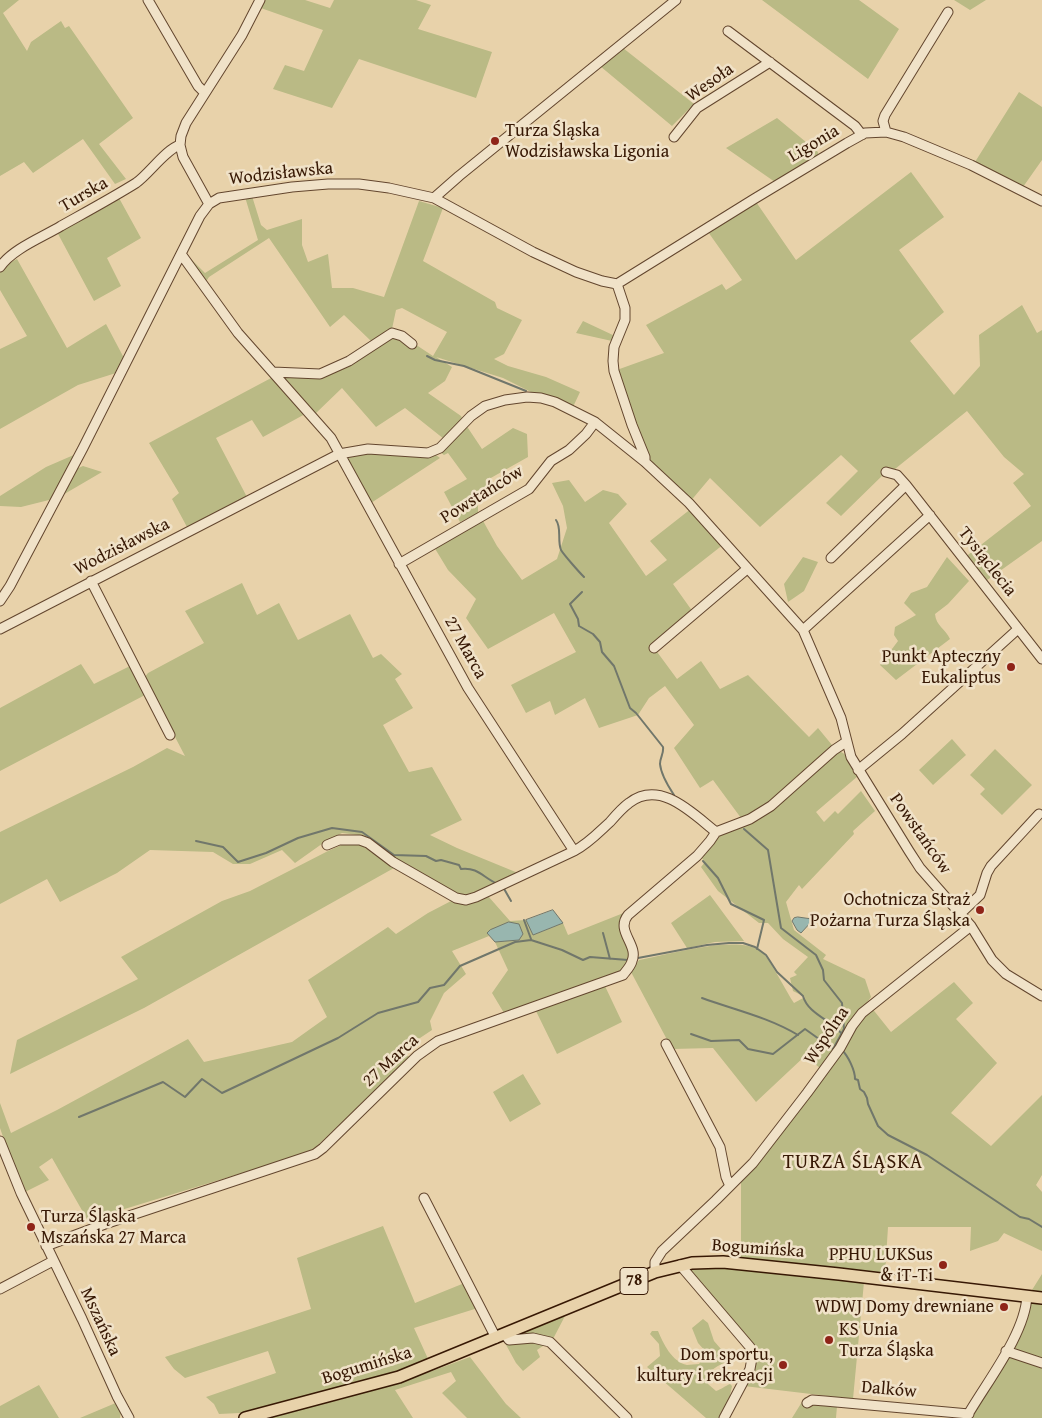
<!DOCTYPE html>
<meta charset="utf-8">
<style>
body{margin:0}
canvas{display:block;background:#e8d2aa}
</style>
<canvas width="1042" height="1418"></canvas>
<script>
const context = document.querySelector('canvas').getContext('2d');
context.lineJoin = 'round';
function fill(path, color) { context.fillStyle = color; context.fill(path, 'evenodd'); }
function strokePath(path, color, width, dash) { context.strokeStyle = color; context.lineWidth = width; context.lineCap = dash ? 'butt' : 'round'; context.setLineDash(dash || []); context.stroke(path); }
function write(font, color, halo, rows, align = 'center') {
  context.font = font + ' "Gentium Book Plus",serif'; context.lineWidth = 5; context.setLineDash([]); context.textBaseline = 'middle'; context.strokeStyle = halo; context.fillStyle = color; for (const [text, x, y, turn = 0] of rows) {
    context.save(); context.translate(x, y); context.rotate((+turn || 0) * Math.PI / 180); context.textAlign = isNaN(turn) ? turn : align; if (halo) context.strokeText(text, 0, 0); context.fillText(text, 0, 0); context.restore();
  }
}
const green = new Path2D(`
 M0,0H19L3,13L27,51L31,42L61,21L65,28L69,26L133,118L99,144L126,179L115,184L83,139L33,173L24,162L0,176Z
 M262,0H305L330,8L334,0H416L431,5L418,29L492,52L476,98L359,59L332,108L273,89L285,65L304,71L323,30L258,7Z
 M762,0H859L899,29L868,79Z
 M954,0H986L970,10Z
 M623,48L694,104L672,126L600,66Z
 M1019,92L1042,107V160L1023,187L975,162Z
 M777,118L818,152V157L775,182L726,148Z
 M911,172L944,217L899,250L944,312L910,341L954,395L980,366L979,335L1022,305L1037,333L1042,330V541L983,583L964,558L1031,506L1013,483L1024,474L1004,457L967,411L890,473L886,472L841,516L826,503L858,471L841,455L760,527L710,478L689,503L645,462L614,371L664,353L646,325L722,284L726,290L742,280L706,229L754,199L796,260Z
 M252,196L261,225L267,230L302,219V245L308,262L328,254L332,288H353L384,297L419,201L443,208L423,261L495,302L497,308L522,320L504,354L494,359L508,366L546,377L580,392L573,407L543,394L533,393L503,378L436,357L452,367L445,381L428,393L461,416L463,420L444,439L405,408L376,427L342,388L315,414L276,372L324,371L371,341L344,315L330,327L269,238L209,277L205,283L190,262L191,259L205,273L258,240L245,197ZM402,308L447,332L433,356L392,329L396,310Z
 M119,198L141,238L107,258L121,286L94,301L57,232Z
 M17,259L67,348L106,324L125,360L116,373L78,385L0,429V349L27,336L0,290V271L5,265Z
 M583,321L615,336L612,341L576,333Z
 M273,377L307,413L263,437L252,420L216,438L247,497L187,527L172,499L179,493L149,443Z
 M466,425L482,449L513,428L527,434L528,457L489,479L487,496L478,504V513L460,522L444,492L467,479L448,453L444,455L440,452Z
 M354,451L430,456L436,455L440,458L371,503L341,455Z
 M76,454L53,499L21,507L0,506V496L46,467Z
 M83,466L102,472L61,496L76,469Z
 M569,480L585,502L603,490L618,494L627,504L609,523L646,576L667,560L650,541L692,508L724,544L673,584L693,612L652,645L677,679L701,661L720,689L748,675L809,737L818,728L832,745L778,796L765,807L741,818L713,780L700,788L674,748L694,725L665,686L649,698L638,715L599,728L585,698L555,715L550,701L526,713L511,685L576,652L554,613L488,649L466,618L476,599L448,570L434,547L482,519L497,546L522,580L557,559L567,528L563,506L552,483Z
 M803,557L818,562L804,591L788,602L784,584Z
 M947,557L969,581L948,604L935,614C936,626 945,628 950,639L896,680L880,665L898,641L894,635L895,627L916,615L904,603L911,593L927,587Z
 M242,583L257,615L279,603L298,640L350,614L373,658L381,654L402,674L395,679L413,708L383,725L409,772L432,767L462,820L430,835L457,848L518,873L471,894L460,895L398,861L359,835L342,833L326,841L295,863L282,850L250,864H233L213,852L150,850L117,873L60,902L47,879L0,904V832L133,767L167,748L185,756L144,678L148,673L204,643L185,611Z
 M81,664L94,684L132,665L145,695L0,771V708Z
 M952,739L966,755L933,785L919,770Z
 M995,749L1032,785L1002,815L980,794L985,789L970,775Z
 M838,750L846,755L858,776L816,812L824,822L835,811L838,814L861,791L875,811L853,831L854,834L802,889L799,885L786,902L794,930L826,955L823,959L865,979L871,997L820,1068L805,1056L756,1102L713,1048L672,1049L631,972L639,960C668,955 736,934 761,951C769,957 787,993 794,1003L805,997L793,991L790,978L797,975L794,972L808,957L783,939L768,923H759L718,891L701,867L705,862L701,857L717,836L731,829L759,820L797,785L799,787Z
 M346,843L361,845L394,868L144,1008L10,1074L17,1040L138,979L121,957L222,901L250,891L328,851Z
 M710,895L744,941L715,942L687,948L671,923Z
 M488,896L510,921L526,920L533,935L563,923L568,935L626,912L631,956L627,969L620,974L504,1013L492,993L508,970L495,942L519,940L523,934L521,930L487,933L489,936L452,951L466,974L444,993L430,1021L432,1030L399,1052L410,1057L316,1147L304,1154L118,1211L91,1226L52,1158L39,1167L49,1180L25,1192L13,1166L0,1128V1103L11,1133L57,1110L188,1039L204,1062L292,1042L327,1017L308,980L388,927L396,934L428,913L453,900Z
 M954,982L973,1003L956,1019L997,1063L951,1113L991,1146L1042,1095V1175L1036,1185L1042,1192V1251L1004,1233L998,1241L970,1251L971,1227H888L885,1274L741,1259V1176L857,1023L871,1007L891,1032Z
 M604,984L622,1022L557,1054L535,1009Z
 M523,1074L541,1104L510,1122L493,1092Z
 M383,1226L415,1303L467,1282L481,1307L414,1328L429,1361L373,1380L240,1413L219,1414L214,1404L206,1397L276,1373L268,1351L185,1378L174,1369L165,1357L311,1309L297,1258Z
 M685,1268L741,1269L864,1282L853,1399L744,1386L753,1368L756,1350Z
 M1042,1274V1293L1033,1292L1032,1290Z
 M1030,1302L1042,1303V1418H966L1012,1349Z
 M565,1316L553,1339L537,1350L540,1357L523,1371L516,1363L505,1343L515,1336Z
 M703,1319L708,1323L714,1341L727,1356L726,1362C717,1366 711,1369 706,1378L708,1384L716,1391C722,1389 725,1386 730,1384L732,1386L729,1400L721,1418H706L647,1367L660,1356L659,1344L650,1334L652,1331H658C663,1343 672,1362 687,1365C690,1365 695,1364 699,1364L706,1352L698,1343L692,1328Z
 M470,1357L506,1404L521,1418H467L442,1393L456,1381L451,1372L395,1390L413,1418H262L339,1400L432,1371Z
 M39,1385L59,1418H0V1406Z
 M805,1397L837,1406L836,1418H792Z
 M118,1402L121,1412L120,1418H80Z`);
const water = new Path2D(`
 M553,910L563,923L533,935L526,920Z
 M798,917L812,919V921L801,933L797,930L792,921L794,918Z
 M509,922L519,924L523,934L519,940L495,942L487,933L490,930Z`);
const stream = new Path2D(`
 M427,356L435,360L464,366L526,391
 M556,520C562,528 557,540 561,550C564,555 579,572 584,577
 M582,592L570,604L578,619L579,626L593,634L600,642L602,652L614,666L630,708L636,713L663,747C664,754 660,757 660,764C661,775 668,786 674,795
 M196,841L223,847L238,862L266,853L298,838L332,828L362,832L394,855L426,856L436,861L441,860L459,865L461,869C479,867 483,878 498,884
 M703,861L718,878L731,904L764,920L757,949
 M503,887L511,901
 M524,920L531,939
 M603,933L610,959
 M638,958L707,945L729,943H743L755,947L766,955L777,972L803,996C808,1014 831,1020 841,1033
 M702,998C735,1010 768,1017 798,1035
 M691,1034L711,1041L739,1040L748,1049L773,1054L805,1029L833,1049L844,1029L842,1003L824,980L823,970L816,955L781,928L768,850L744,829
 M842,1050C848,1056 855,1070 855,1079L858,1080L860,1089L864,1092L867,1098L868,1104L878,1126L888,1135L927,1155L1020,1217L1029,1219L1042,1227
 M79,1117L163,1082L185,1097L202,1079L222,1093L338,1038L378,1013L418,1002L430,988L444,985L460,966L515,942L531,940L562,950L583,960L590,957L628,960`);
const minor = new Path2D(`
 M148,0L198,86L205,93
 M728,31L855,126L862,135
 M886,132L883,121L885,115L948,12
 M674,137L697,108L770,62
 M180,145L183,157L209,204
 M434,198L459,176L676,0
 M181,254L238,333L331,438L468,688L574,851C588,844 599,832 610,822C616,815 622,808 629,803C660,779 692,813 716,832
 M0,267C12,249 43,237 61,226C86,212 112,198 136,183C149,174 166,149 180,145L181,136L186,123L242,35L260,0
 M617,284L625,308V320L614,347L613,361L614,371L632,425L645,457V462
 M273,372L320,374L349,361L392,333L402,336L412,344
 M886,472L897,475L906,485L1042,659
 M831,558L906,485
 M399,564L529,489L551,461L569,450L586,434L595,422
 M91,581L170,735
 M0,601L10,586L83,448L200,216L209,204L219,198L292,187L328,184H359L389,188L434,198L533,252L576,272L602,281L617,284L754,199L847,143L865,133L886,132L904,137L971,165L1042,201
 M0,629L339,454L368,449L428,453L440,448L471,416L485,406L505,400L527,397L541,398L555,402L595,422L645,462L689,503L803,630L841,718L851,757L909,851L920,868L971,926L992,960L1006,974L1042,996
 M803,630L930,515
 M654,648L747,569
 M858,770L902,734L1018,629
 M327,845L339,840H360L368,843L393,862L456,898L466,900L476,897L574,851
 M960,914L980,895L987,873L991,866L1039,814
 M666,1044L720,1147L726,1177L730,1186
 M0,1141L21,1193L82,1319L117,1396L129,1418
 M424,1198L496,1338
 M46,1246L105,1224L315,1154L323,1148L417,1056L438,1041L623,975C626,971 631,966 632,961C639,945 615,931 628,915L697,856L710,841L716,832L750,819L771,806L834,750L846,742
 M680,1265L750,1347L752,1358L750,1369L724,1418
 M655,1272V1262L662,1251L716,1200L753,1163L807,1093L840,1048L852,1026L862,1013L971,926
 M0,1289L53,1261
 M505,1335L509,1340L533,1338L550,1342L627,1418
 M1006,1351L1042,1363
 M807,1403L812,1400L825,1401L969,1414
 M966,1418C985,1384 1025,1335 1027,1296`);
const major = new Path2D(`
 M245,1418L399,1377L655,1272L692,1263L723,1262L839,1274L1042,1298`);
const markers = [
 [495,141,5,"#8f2418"],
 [1011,667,5,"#8f2418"],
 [980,910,5,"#8f2418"],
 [31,1227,5,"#8f2418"],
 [943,1265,5,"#8f2418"],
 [1004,1307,5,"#8f2418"],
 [829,1340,5,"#8f2418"],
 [783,1365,5,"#8f2418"]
];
const shields = [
 [634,1281,28]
];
const shieldNames = [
 ["78",634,1281]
];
const streetNames = [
 ["Wesoła",710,83,-35],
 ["Ligonia",814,144,-31],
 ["Wodzisławska",281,174,-6],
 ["Turska",84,195,-30],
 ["Powstańców",482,495,-32],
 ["Wodzisławska",122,547,-27],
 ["Tysiąclecia",987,562,52],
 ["27 Marca",465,648,61],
 ["Powstańców",920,834,55],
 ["Wspólna",827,1036,-56],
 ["27 Marca",391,1061,-42],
 ["Bogumińska",758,1249,4],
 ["Mszańska",100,1322,65],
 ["Bogumińska",367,1366,-17],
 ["Dalków",889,1390,5]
];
const poiNames = [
 ["Turza Śląska",505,131,"left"],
 ["Wodzisławska Ligonia",505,152,"left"],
 ["Punkt Apteczny",1001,657],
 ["Eukaliptus",1001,678],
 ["Ochotnicza Straż",970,900],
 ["Pożarna Turza Śląska",970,921],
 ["Turza Śląska",41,1217,"left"],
 ["Mszańska 27 Marca",41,1238,"left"],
 ["PPHU LUKSus",933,1255],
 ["& iT-Ti",933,1276],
 ["WDWJ Domy drewniane",994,1307],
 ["KS Unia",839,1330,"left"],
 ["Turza Śląska",839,1351,"left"],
 ["Dom sportu,",773,1355],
 ["kultury i rekreacji",773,1376]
];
const quarterNames = [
 ["TURZA ŚLĄSKA",853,1163]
];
fill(green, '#baba85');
fill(water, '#98b6af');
strokePath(water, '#71776b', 1);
strokePath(stream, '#71776b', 2);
strokePath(minor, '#63462e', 11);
strokePath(major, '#371804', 14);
strokePath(minor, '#f0e2c8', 9);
strokePath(major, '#e8d2aa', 11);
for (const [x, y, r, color] of markers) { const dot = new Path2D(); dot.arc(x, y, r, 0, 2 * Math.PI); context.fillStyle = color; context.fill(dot); strokePath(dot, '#f0e2c8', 2); }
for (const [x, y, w] of shields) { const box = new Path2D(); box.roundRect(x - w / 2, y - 13.5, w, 27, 4); context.fillStyle = '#f0e2c8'; context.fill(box); strokePath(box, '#371804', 1); }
write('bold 16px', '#371804', null, shieldNames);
write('18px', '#371804', '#f0e2c8', streetNames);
write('18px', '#371804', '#f0e2c8', poiNames, 'right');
context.letterSpacing = '1px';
write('20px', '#371804', '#f0e2c8', quarterNames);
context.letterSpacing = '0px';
</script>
